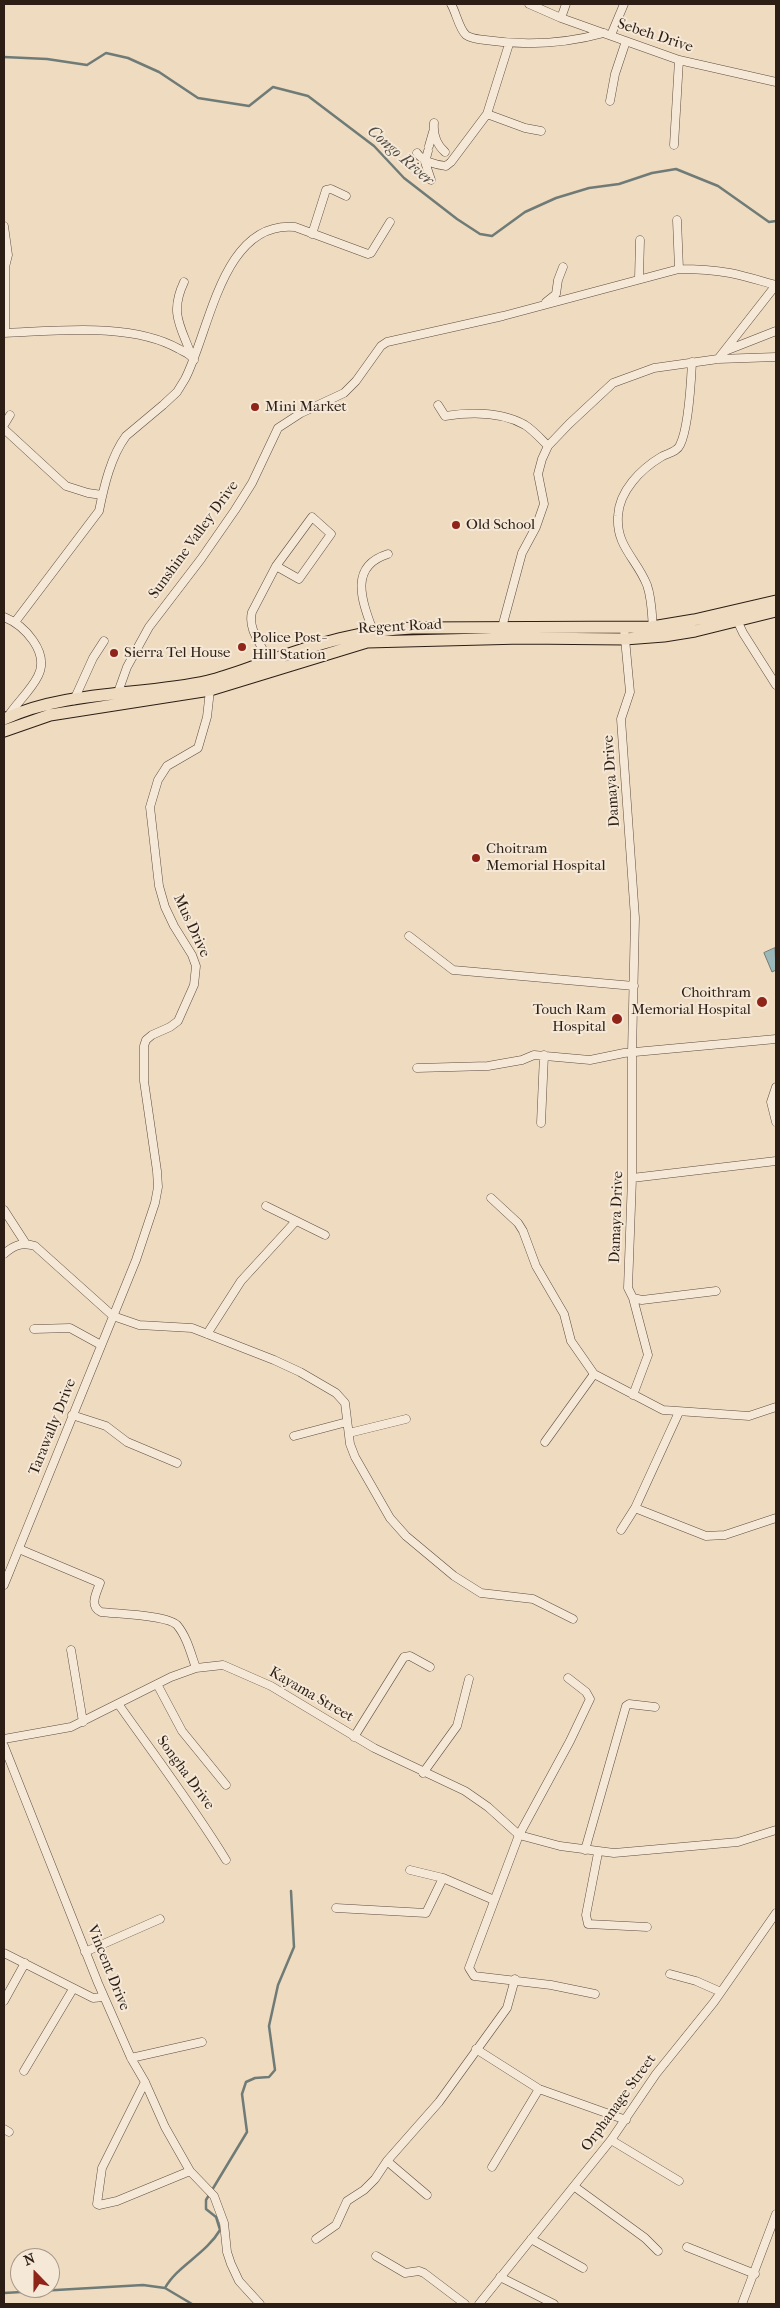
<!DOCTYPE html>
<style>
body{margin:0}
#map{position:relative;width:780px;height:2308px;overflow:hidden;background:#efdbc0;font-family:"IM FELL French Canon",serif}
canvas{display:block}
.frame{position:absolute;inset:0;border:5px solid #2c1e15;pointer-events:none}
.north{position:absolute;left:10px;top:2248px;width:50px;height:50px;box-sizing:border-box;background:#f5e8d6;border:1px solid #a59789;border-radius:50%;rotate:338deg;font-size:14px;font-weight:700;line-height:20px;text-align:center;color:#2c1e15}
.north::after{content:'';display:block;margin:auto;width:18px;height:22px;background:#8f2418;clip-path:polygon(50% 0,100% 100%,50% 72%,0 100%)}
</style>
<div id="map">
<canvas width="780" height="2308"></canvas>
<div class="frame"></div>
<div class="north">N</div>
</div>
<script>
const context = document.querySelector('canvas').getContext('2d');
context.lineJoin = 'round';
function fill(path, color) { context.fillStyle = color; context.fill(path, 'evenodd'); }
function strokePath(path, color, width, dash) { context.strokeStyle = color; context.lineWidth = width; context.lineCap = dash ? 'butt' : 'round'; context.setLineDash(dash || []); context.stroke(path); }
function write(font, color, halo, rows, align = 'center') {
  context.font = font + ' "IM FELL French Canon",serif'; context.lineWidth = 4; context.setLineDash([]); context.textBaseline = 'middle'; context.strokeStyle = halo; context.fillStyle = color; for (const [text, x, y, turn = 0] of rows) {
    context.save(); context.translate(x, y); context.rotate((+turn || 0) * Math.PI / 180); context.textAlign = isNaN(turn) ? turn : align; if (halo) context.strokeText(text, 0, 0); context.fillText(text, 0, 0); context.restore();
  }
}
const water = new Path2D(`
 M775,948L776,970L772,972L764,953Z`);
const stream = new Path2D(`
 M4,57L47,59L87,65L106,53L128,58L159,72L198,98L249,106L273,87L308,96L374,146L404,178L457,219L480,234L492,236L525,212L556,198L589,188L619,184L652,173L676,169L718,186L769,222L776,221
 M165,2288C177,2266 206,2254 220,2230L216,2217L206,2209V2200L247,2132L242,2094L246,2082L255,2078L269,2077L275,2070L269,2026L278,1985L294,1947L291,1891
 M4,2293L143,2285L165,2288L192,2304`);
const minor = new Path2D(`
 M451,4C456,12 459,29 466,35C471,39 479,39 485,40C525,46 564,44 604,33
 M529,4L561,18L679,60L776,82
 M561,18L566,4
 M611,35L624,4
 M610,101L615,74L626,41
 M487,114L525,128L541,131
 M434,123C433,134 437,145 445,152
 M674,145L679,60
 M429,146L433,132
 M428,151L425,162L431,180
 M417,153C422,161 436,165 446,166L451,162L487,114L509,44
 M677,220L679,269
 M4,226L8,255L5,267V333
 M312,234L326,190L331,189L346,196
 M639,278L640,240
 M184,282C169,314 181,326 192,357
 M546,302L556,294L558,280L563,267
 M4,333C57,331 131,322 179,349C184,352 191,354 194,360
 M725,351L776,331
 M718,359L776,285
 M438,405L445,416C471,412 502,412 525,425C533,430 541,439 548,446
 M4,425L10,415
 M4,429L66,486L88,493L102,495
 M735,616L743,633L776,685
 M4,617C24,625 50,652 38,676C30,692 16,703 7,718
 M15,622L99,511C104,486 111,456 126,436L163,405L177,392L185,379C210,331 222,220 295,227L368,254L371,253L390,222
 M624,628L630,692L621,719L635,918L632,1053V1178L628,1288L633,1298L642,1300L716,1291
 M653,630C652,615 652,599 647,585C637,559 616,547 618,516C619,491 641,469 661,457C668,453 677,452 680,445C689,427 691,382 692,362
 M501,631L522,553L536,527L544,504L538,474L542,459L548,446L569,424L613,383L654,368L718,359L776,357
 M374,634C364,605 346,567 388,554
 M270,664C264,647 247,631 252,612L276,566L312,517L331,534L299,579L276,566
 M117,695L127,667L149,627L201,559L235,510L252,483L278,428L301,413L344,393L356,381L381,346L387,342L503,316L679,269C696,269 713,270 730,273C745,276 761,281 776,285
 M74,700L93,658L104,641
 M409,936L453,970L634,986
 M417,1068L488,1066L522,1060L534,1055L590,1060L624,1053L776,1039
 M776,1087L771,1102L776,1122
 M541,1123L544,1055
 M632,1178L776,1161
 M491,1198L518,1223L523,1231L536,1266L564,1314L571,1341L594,1374L663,1410L749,1416L776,1407
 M266,1206L325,1235
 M4,1210L26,1244
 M4,1254C14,1245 22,1242 35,1246L113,1316L139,1325L192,1328L274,1360L300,1372L336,1393L345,1403L350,1444L355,1457L390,1518L406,1536L454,1576L481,1593L533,1599L573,1619
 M34,1329L70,1328L101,1345
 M207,1334L241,1281L296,1221
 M633,1395L648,1355L633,1298
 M72,1415L106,1426L127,1442L177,1463
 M349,1433L406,1419
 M294,1436L347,1422
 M545,1442L594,1374
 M635,1508L706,1536L725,1535L776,1518
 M621,1530L635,1508L679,1412
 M19,1549L100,1583C96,1594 89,1606 101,1612C117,1614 167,1615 177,1625C187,1637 191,1654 196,1668
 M4,1585L136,1260L155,1203L158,1187L157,1171L144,1081V1046L146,1040L152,1035L170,1027L178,1021L194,985L196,966L192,955L174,926L165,907L159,886L150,807L158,780L167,766L198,748L207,717L210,690
 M71,1650L83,1722
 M568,1678L586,1692L590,1699L570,1741L519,1835L469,1968L474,1976L551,1985L595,1994
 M157,1684L182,1731L226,1785
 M119,1705C155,1756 193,1806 226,1860
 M354,1737L404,1657L410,1656L430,1667
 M4,1739L71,1727L171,1677L196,1668L223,1665L271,1686L374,1748L465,1791L488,1807L519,1835L560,1846L614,1853L738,1842L776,1830
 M4,1746L98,1983L131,2058L145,2082L165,2127L190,2171L214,2196L224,2223L227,2252L231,2264L239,2281L260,2304
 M423,1773L457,1726L469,1679
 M585,1850L626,1706L629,1704L655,1707
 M598,1853L586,1915L588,1924L647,1927
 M410,1870L443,1878
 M336,1908L426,1913L443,1878L494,1900
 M85,1952L160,1919
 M4,1953L93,1998L104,1997
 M670,1974L696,1981L721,1992
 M4,2001L25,1963
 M476,2049L539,2089L626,2120
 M131,2058L202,2042
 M24,2071L73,1989
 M145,2082L102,2168L97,2204L99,2205L117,2201L190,2171
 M4,2129L9,2132
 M611,2140L679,2181
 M387,2161L427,2195
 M492,2167L539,2089
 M575,2187L645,2238L658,2251
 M316,2239L336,2225L347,2201L364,2190L375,2179L387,2161L439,2102L507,2008L515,1979
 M531,2239L583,2268
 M687,2247L755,2274
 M376,2256L405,2273L419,2271L424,2273L465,2304
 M500,2277L554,2304
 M479,2304L611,2140L656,2074L714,2002L776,1913
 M742,2304L776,2214`);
const primary = new Path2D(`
 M4,719C67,690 141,696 208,681C229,676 248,668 269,661C316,644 362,630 412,628L652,627L694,620L776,601
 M4,731L50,715L210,690L367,642L522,638L625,639L664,636L695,631L776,611`);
const markers = [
 [255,407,5,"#8f2418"],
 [456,525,5,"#8f2418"],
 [242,647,5,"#8f2418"],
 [114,653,5,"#8f2418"],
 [476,858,5,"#8f2418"],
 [762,1002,6,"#8f2418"],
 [617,1019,6,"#8f2418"]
];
const streetNames = [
 ["Sebeh Drive",655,36,18],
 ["Sunshine Valley Drive",194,540,-54],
 ["Regent Road",400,627,-3],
 ["Damaya Drive",612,781,-94],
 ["Mus Drive",191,926,65],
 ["Damaya Drive",617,1217,-88],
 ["Tarawally Drive",53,1427,-68],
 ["Kayama Street",311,1695,30],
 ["Songha Drive",185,1773,54],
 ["Vincent Drive",108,1968,68],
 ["Orphanage Street",619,2103,-54]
];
const poiNames = [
 ["Mini Market",265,407],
 ["Old School",466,525],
 ["Police Post-",252,638],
 ["Hill Station",252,655],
 ["Sierra Tel House",124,653],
 ["Choitram",486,849],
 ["Memorial Hospital",486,866],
 ["Choithram",751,993,"right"],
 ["Memorial Hospital",751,1010,"right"],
 ["Touch Ram",606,1010,"right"],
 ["Hospital",606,1027,"right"]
];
const waterNames = [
 ["Congo River",400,156,41]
];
fill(water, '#9cb9b9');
strokePath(water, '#6f7b77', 1);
strokePath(stream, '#6f7b77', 2.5);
strokePath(minor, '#5d4d40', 9);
strokePath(primary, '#2c1e15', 13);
strokePath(minor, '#f5e8d6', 8);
strokePath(primary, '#efdbc0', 11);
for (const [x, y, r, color] of markers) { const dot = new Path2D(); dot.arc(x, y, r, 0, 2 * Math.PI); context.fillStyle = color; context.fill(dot); strokePath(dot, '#f5e8d6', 2); }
write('15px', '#2c1e15', '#f5e8d6', streetNames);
write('15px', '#2c1e15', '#f5e8d6', poiNames, 'left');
write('italic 16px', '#4e4c46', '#f5e8d6', waterNames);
</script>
